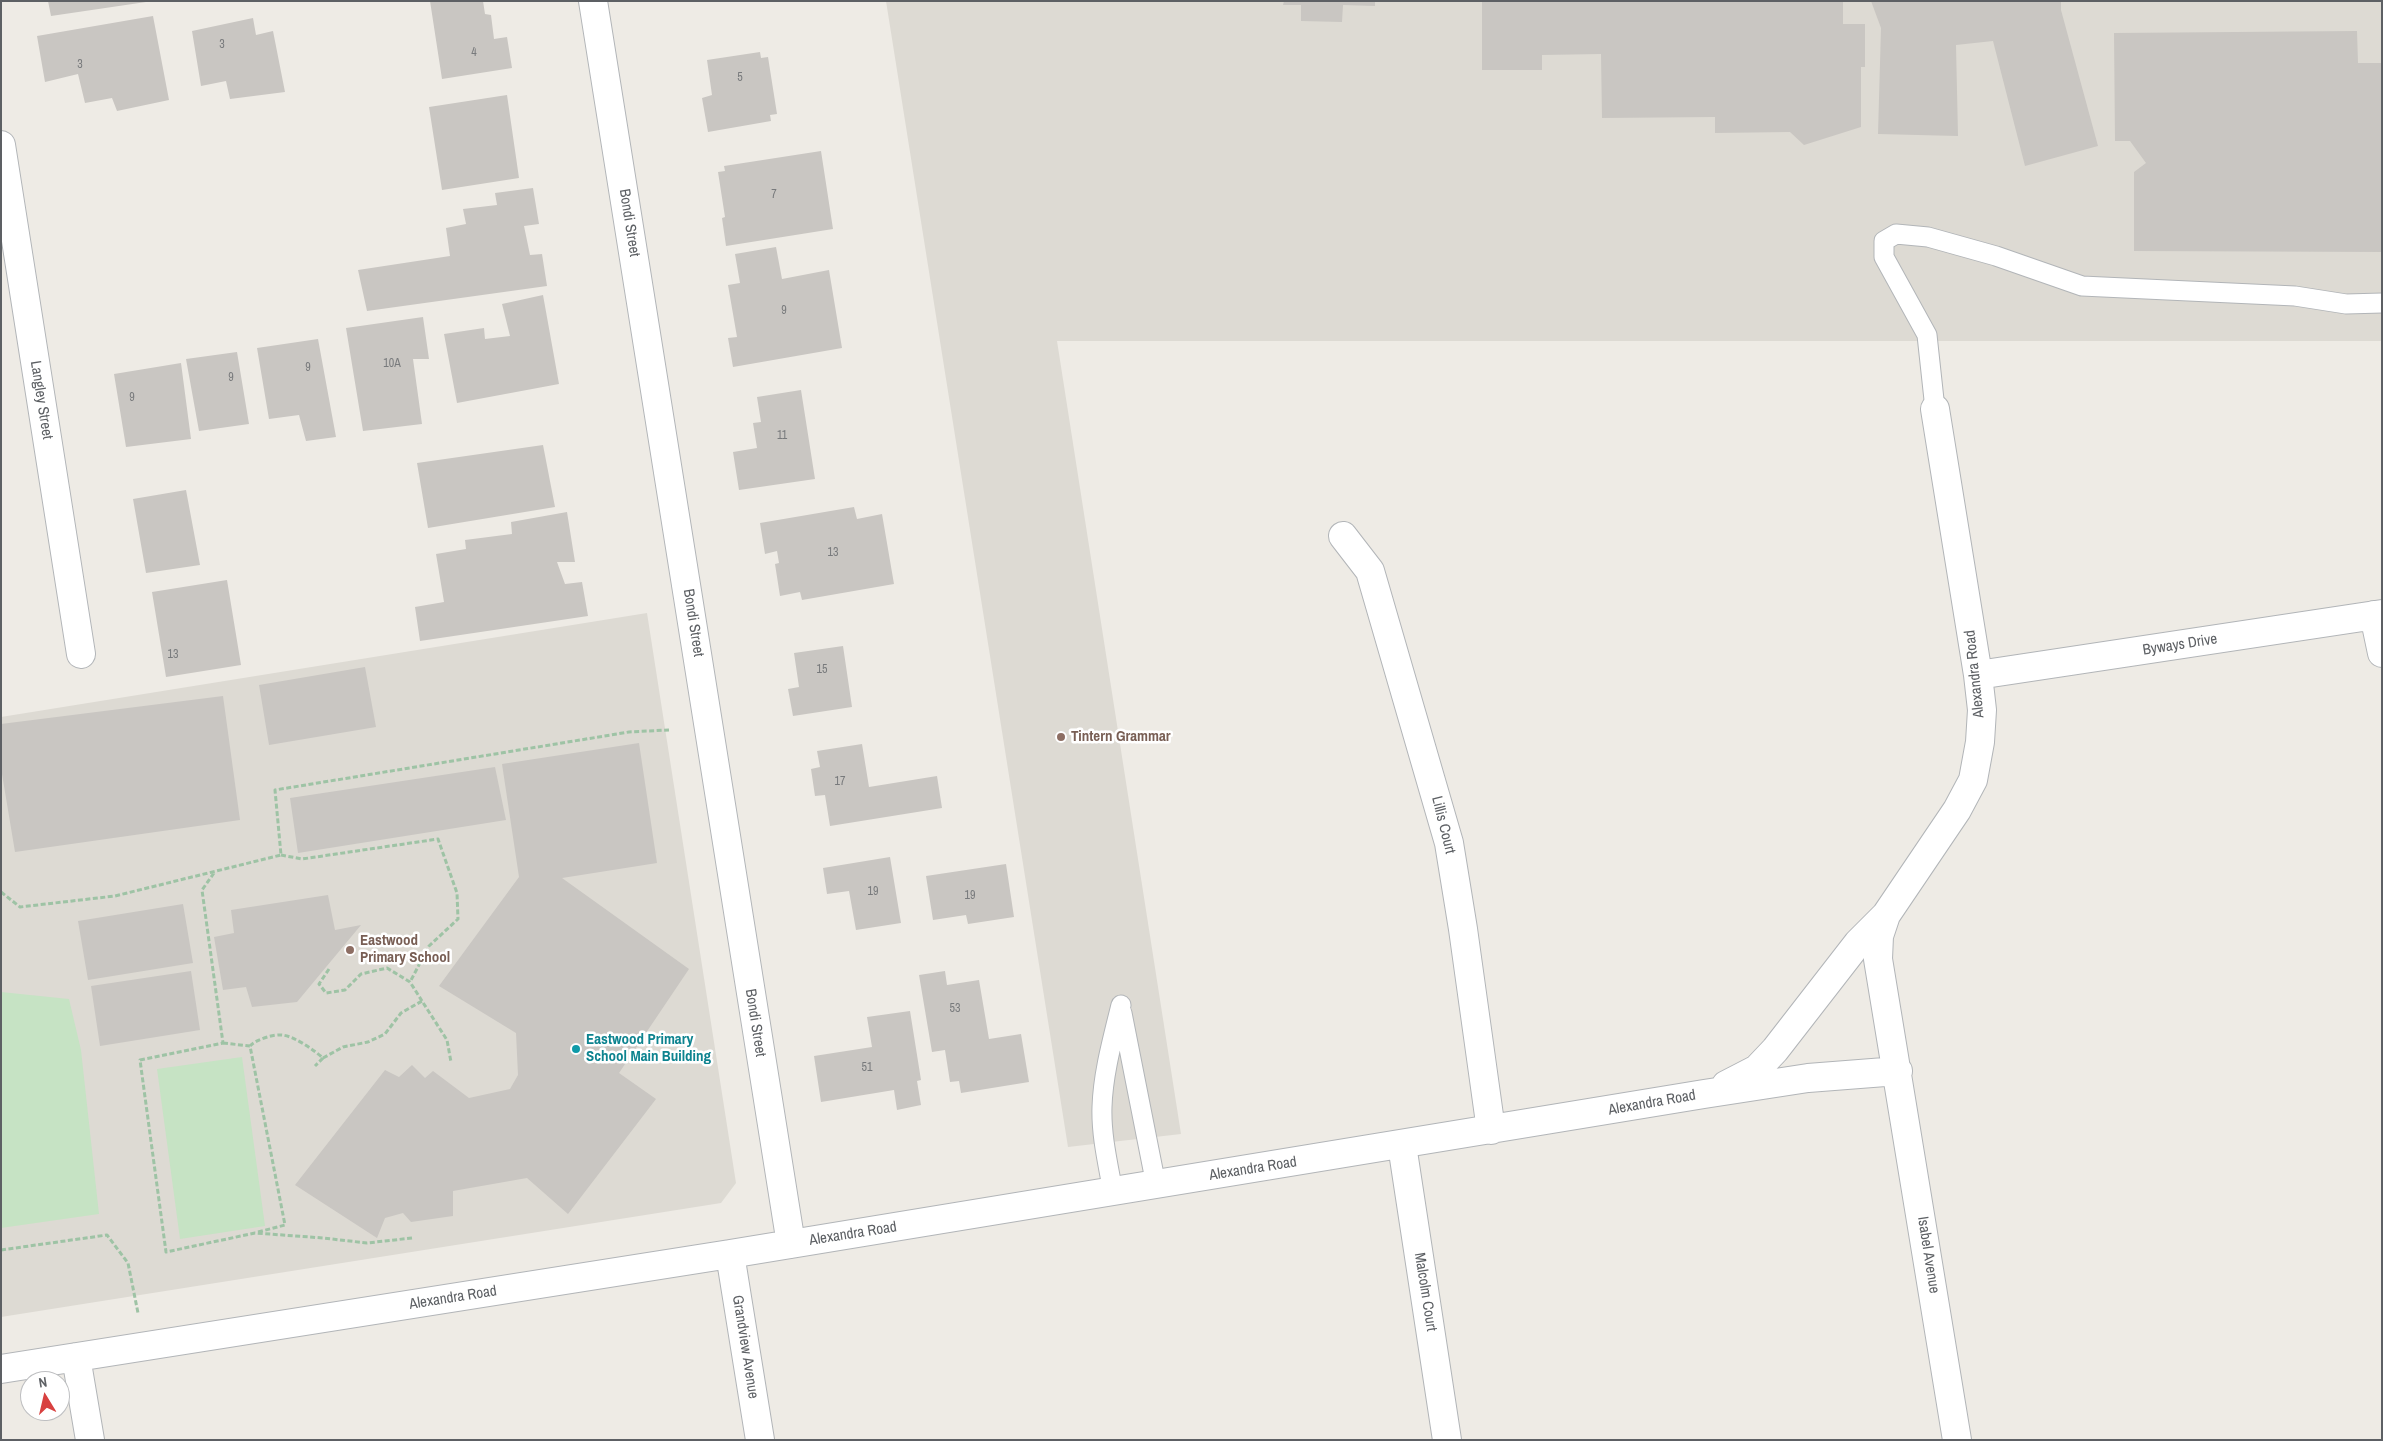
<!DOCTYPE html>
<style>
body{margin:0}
#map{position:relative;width:2383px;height:1441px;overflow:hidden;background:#eeebe5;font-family:"Archivo Narrow",sans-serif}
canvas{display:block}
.frame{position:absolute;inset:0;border:2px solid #5d6064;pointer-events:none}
.north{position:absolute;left:20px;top:1371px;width:50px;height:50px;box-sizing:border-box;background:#fff;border:1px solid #bebfc1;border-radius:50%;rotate:351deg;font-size:14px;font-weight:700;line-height:20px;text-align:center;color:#5d6064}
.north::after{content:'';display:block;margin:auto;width:18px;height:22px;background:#d84140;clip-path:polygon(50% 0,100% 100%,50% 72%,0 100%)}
</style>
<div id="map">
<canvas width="2383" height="1441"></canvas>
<div class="frame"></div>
<div class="north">N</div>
</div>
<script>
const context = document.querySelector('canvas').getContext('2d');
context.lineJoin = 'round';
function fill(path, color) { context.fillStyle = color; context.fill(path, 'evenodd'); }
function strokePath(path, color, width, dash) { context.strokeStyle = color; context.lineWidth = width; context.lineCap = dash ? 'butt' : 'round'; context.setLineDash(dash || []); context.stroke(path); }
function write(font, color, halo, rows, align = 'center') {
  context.font = font + ' "Archivo Narrow",sans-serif'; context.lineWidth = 5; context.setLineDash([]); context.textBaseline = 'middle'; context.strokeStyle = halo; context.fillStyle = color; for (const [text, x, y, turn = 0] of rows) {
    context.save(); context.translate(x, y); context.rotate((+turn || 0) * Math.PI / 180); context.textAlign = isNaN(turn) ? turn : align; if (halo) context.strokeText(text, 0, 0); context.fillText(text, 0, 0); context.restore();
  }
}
const education = new Path2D(`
 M886,1H2382V341H1057L1181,1134L1068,1147Z
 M647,613L736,1183L721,1203L1,1317V717Z`);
const green = new Path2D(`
 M1,992L69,999L81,1050L99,1214L1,1228Z
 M242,1057L265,1226L180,1239L157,1069Z`);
const building = new Path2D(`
 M48,1H146V2L51,16Z
 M430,1H483L485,14L491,15L494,39L507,37L512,68L442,79Z
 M1284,1H1375V6L1343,5L1342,22L1301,21V5H1283Z
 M1482,1H1843V24H1865V67H1861V127L1804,145L1790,132L1715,133V117L1602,118L1601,54L1542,55V70H1482Z
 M1871,1H2061V10L2098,146L2025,166L1993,41L1956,45L1958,136L1878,134L1881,28Z
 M153,16L169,100L117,111L112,98L85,103L78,74L45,82L37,36Z
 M253,18L256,35L273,31L285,92L230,99L226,81L201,86L192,31Z
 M2357,31L2358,63H2382V252L2134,251V172L2146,163L2130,141H2115L2114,33Z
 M760,52L761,58L768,57L777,114L770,115L771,121L708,132L702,98L712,95L707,60Z
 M507,95L519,178L442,190L429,107Z
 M821,151L833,229L726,246L722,218L725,217L718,172L725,171L724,166Z
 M533,188L539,224L524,226L530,255L542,254L547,286L367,311L358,270L450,256L446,228L466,224L463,209L497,205L495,193Z
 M776,247L782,279L829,270L842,348L733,367L728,338L737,337L728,285L740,283L735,254Z
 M543,295L559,384L457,403L444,334L484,328L485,339L510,336L502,304Z
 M423,317L429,359H413L422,424L363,431L346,328Z
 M318,339L336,437L306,441L299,415L269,419L257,348Z
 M237,352L249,424L199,431L186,359Z
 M181,363L191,439L126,447L114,374Z
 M801,390L815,479L739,490L733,452L757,448L753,423L761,422L757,397Z
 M543,445L555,507L428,528L417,463Z
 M186,490L200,565L146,573L133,499Z
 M854,507L857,519L882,514L894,584L802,600L800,592L780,596L775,564L779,563L777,551L765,554L760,523Z
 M567,512L575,562H557L565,584L582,582L588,616L420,641L415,607L444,602L436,554L466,549L465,540L512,534L511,522Z
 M227,580L241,665L166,677L152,592Z
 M843,646L852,707L793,716L788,689L799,687L794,653Z
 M365,667L376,727L269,745L259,685Z
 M223,696L240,820L15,852L1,768V724Z
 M639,743L657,863L562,878L689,969L619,1073L656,1099L568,1214L527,1178L453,1191V1216L411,1222L403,1213L385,1218L377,1238L295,1185L385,1070L399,1077L412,1065L425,1078L433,1071L469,1098L510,1089L518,1075L516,1033L439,986L519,877L502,764Z
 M862,744L869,787L937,776L942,808L830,826L825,795L815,796L811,769L820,767L817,751Z
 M495,767L506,820L298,853L290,798Z
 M890,857L901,923L856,930L849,891L827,894L823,868Z
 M1006,864L1014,917L968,924L966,915L933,920L926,876Z
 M328,895L335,930L361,925L297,1002L252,1007L246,987L223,990L214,937L234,933L231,910Z
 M183,904L193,963L88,980L78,921Z
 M191,971L200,1030L100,1046L91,986Z
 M945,971L947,985L979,980L989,1039L1021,1034L1029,1082L961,1093L959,1081L950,1082L945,1050L932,1052L919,975Z
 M910,1011L921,1080L917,1081L921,1105L897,1110L894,1090L821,1102L814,1056L872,1047L867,1017Z`);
const path = new Path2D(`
 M281,855L302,859L438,839L457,893L458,919L429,946L410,982
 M214,873L202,890L223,1043L140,1060L166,1252L255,1233L323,1238L367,1243L412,1238
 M1,892L20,907L115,896L281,855L275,790L629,732L669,730
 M329,969L319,984L326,993L345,990L361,974L387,968L410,982L422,1001
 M223,1043L250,1046
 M323,1058L343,1047L368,1042L385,1034L401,1013L422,1001L447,1040L451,1062
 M258,1232L285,1225L250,1046C255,1040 273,1034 282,1035C294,1036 314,1050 323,1058L315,1066
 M1,1250L107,1235L128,1263L138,1313`);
const service = new Path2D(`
 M1935,409L1927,335L1884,257V241L1896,234L1928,237L1996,256L2082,286L2295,296L2346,304L2382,303
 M1122,1013L1156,1185
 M1113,1192C1108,1164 1101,1135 1102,1107C1103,1073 1113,1038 1121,1005`);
const minor = new Path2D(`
 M593,1L791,1244
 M1,145L81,654
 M1343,536L1370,571L1449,843L1463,929L1491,1130
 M2374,615L2382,653
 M1978,675L2382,614
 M1886,915L1879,936L1878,959L1957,1440
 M1726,1085L1757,1069L1775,1050L1858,943L1886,915L1957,810L1973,780L1980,742L1982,710L1978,675L1935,409
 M1402,1145L1447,1440
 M730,1254L760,1440
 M76,1357L90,1440
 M1,1369L730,1254L1704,1094L1808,1078L1898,1071`);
const markers = [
 [1061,737,5,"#8d6e63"],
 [350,950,5,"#8d6e63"],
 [576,1049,5,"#0f9aa8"]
];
const numberNames = [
 ["3",222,45],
 ["4",474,53],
 ["3",80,65],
 ["5",740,78],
 ["7",774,195],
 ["9",784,311],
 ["10A",392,364],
 ["9",308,368],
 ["9",231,378],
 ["9",132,398],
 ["11",782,436],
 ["13",833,553],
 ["13",173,655],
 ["15",822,670],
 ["17",840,782],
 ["19",873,892],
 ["19",970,896],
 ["53",955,1009],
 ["51",867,1068]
];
const streetNames = [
 ["Bondi Street",629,223,81],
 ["Langley Street",41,400,81],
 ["Bondi Street",693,623,81],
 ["Byways Drive",2180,645,-9],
 ["Alexandra Road",1975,674,-96],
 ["Lillis Court",1443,825,76],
 ["Bondi Street",755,1023,81],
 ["Alexandra Road",1652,1103,-10],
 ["Alexandra Road",1253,1169,-9],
 ["Alexandra Road",853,1234,-9],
 ["Isabel Avenue",1928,1255,81],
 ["Malcolm Court",1425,1292,81],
 ["Alexandra Road",453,1298,-9],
 ["Grandview Avenue",745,1347,81]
];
const educationNames = [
 ["Tintern Grammar",1071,737],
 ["Eastwood",360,941],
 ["Primary School",360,958]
];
const cultureNames = [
 ["Eastwood Primary",586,1040],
 ["School Main Building",586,1057]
];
fill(education, '#dddad3');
fill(green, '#c6e3c4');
fill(building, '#c9c6c2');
strokePath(service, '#b2b5b8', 21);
strokePath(minor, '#b2b5b8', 30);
strokePath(path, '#9ec3a5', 3, [5, 2.5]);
strokePath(service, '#fff', 19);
strokePath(minor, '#fff', 28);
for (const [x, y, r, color] of markers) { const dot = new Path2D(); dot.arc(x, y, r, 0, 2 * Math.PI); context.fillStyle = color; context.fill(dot); strokePath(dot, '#fff', 2); }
write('12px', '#787a7c', null, numberNames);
write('15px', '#5d6064', '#fff', streetNames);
write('bold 15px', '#785e54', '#fff', educationNames, 'left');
write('bold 15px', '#0d838f', '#fff', cultureNames, 'left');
</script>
